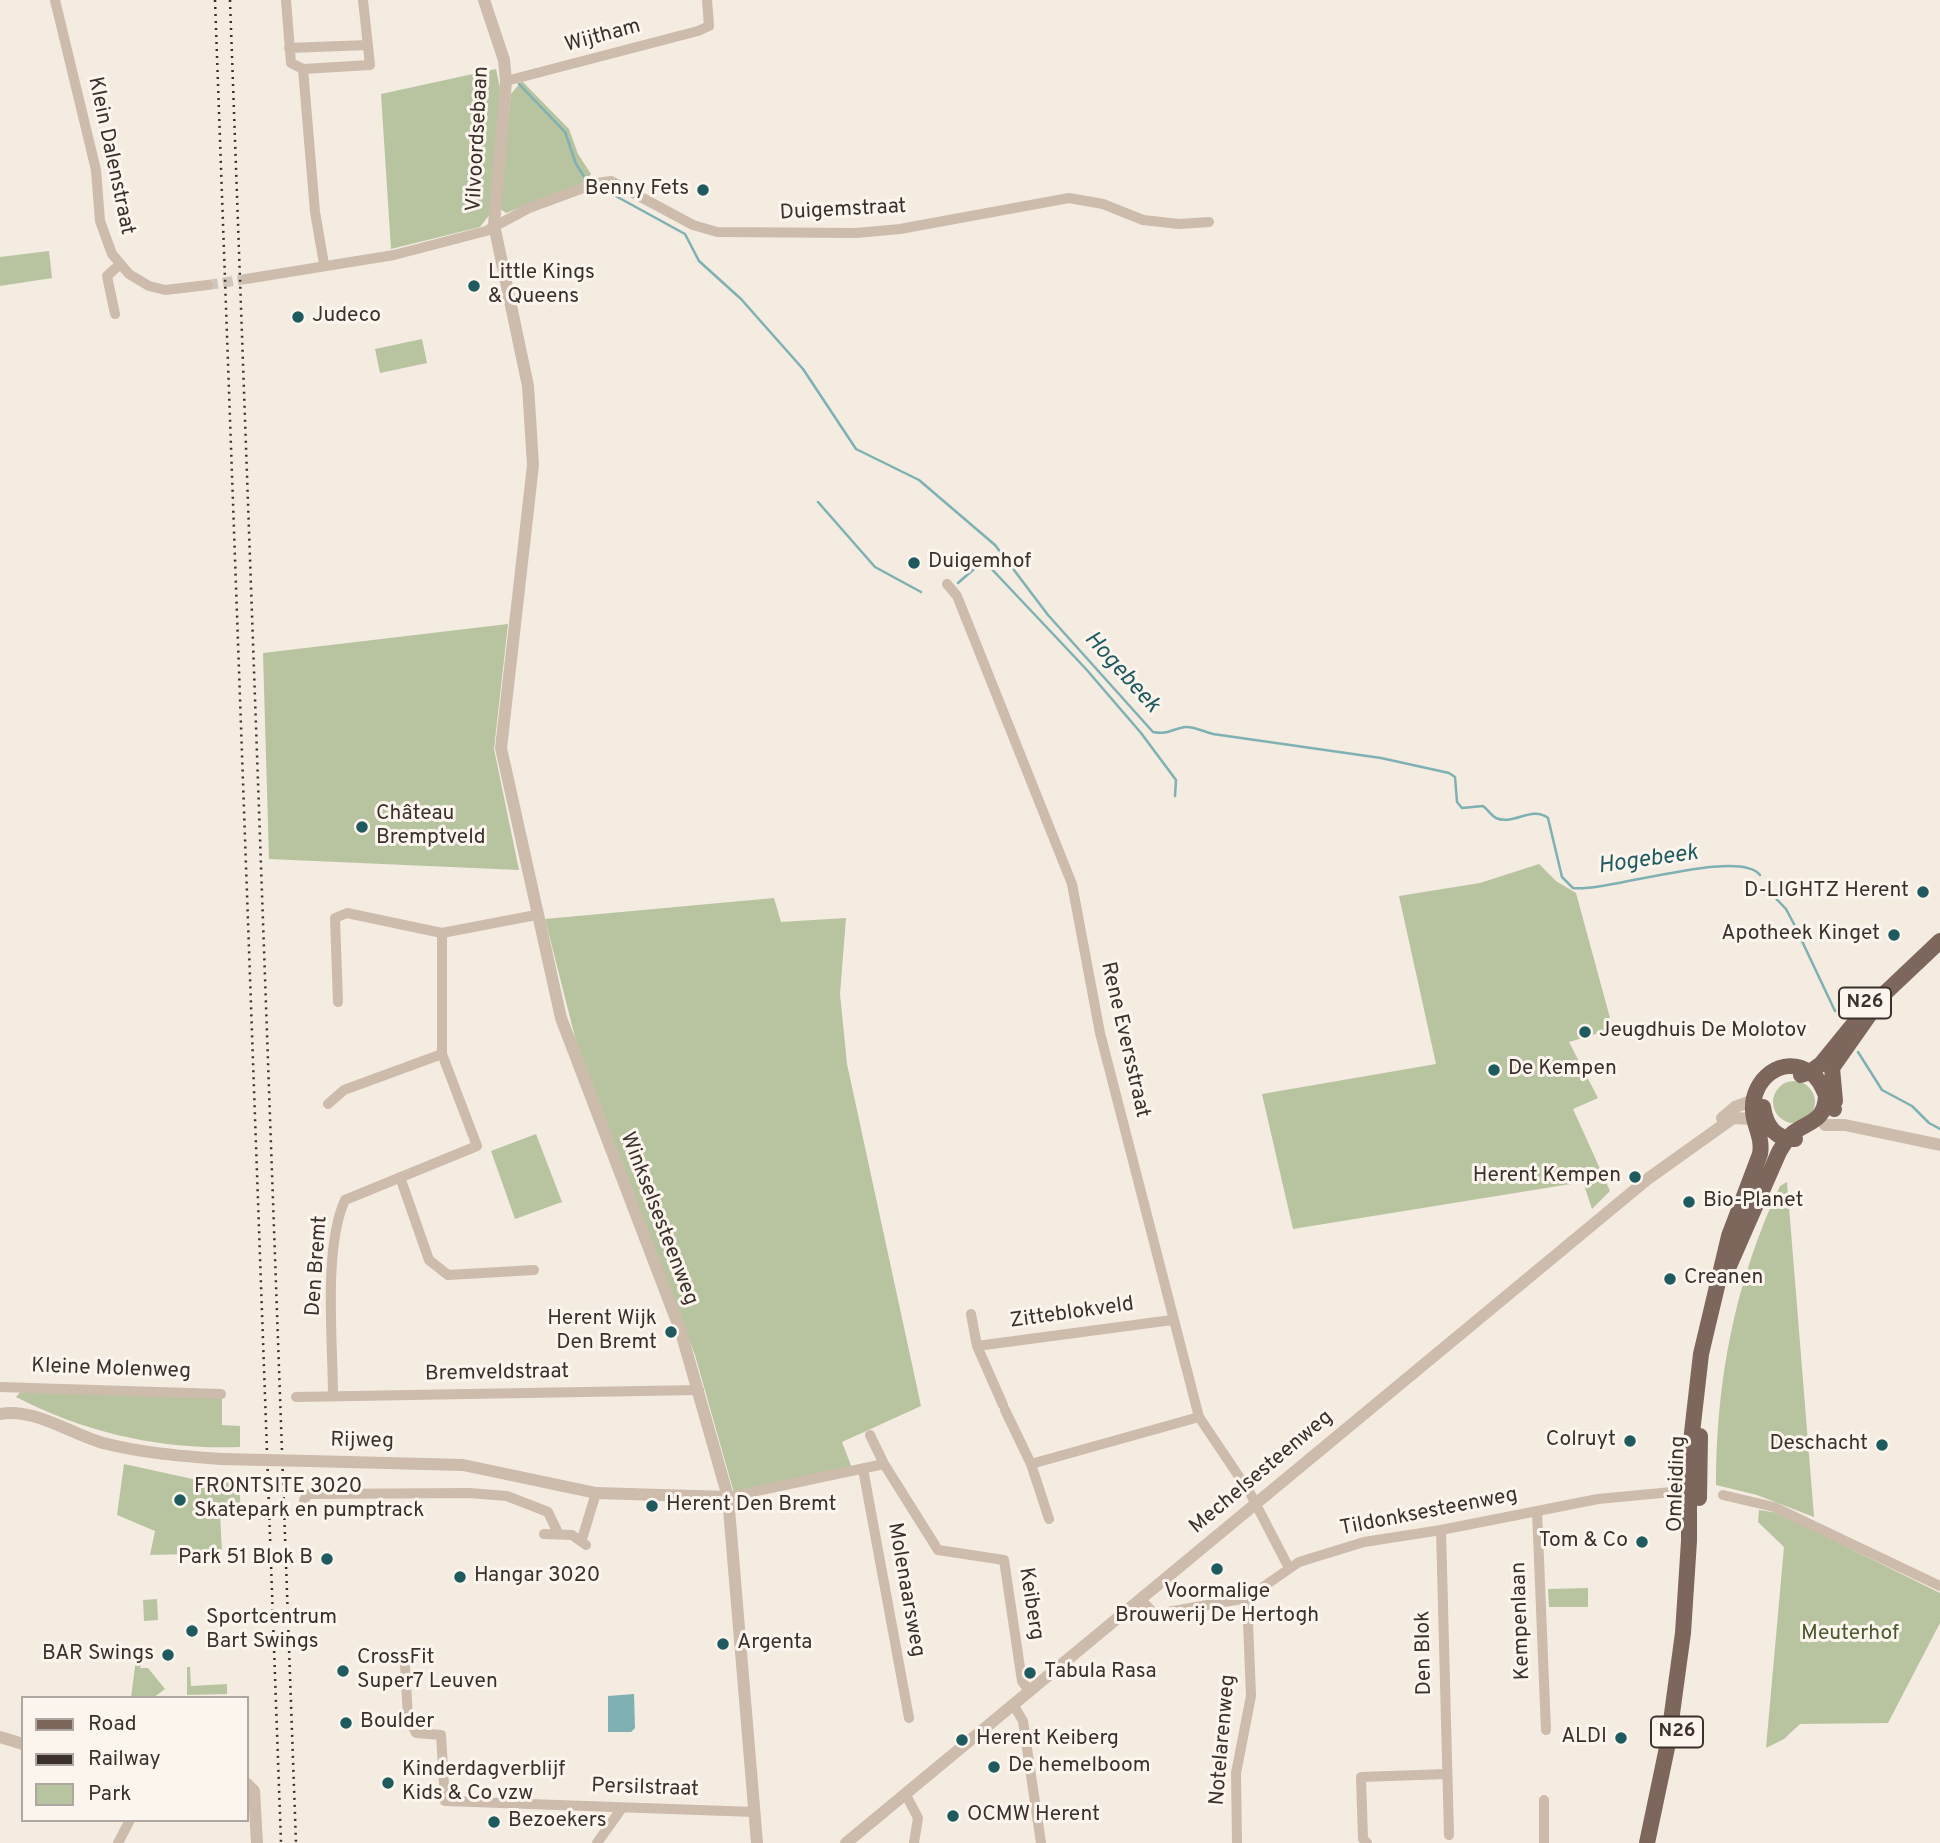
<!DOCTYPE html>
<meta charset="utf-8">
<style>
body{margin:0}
#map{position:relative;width:1940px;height:1843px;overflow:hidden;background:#f4ebe1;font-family:Overpass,sans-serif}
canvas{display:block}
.legend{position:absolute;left:21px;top:1696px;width:228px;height:126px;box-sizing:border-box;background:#fbf5ee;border:2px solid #aea6a0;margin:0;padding:9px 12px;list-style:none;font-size:21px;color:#3b302b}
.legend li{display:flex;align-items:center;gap:14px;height:35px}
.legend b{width:35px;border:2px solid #aea6a0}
</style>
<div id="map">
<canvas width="1940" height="1843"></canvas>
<ul class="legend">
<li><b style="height:9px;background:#7d675c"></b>Road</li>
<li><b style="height:9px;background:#3b302b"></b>Railway</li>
<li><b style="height:19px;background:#b8c4a0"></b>Park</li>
</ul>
</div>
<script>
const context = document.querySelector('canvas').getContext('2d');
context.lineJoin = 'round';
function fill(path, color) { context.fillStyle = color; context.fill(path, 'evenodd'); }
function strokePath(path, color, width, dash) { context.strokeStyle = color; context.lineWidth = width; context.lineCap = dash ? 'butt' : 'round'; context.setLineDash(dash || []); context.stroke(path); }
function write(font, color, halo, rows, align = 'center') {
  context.font = font + ' Overpass,sans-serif'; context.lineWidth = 6; context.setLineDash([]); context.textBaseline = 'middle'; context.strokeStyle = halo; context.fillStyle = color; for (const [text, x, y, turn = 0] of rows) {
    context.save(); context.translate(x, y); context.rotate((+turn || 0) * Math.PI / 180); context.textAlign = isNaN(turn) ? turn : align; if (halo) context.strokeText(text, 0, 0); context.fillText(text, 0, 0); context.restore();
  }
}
const green = new Path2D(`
 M496,69L500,88L490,214L480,227L391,249L381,94Z
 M522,81L569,129L578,154L591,174L583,183L506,213L499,208L511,94Z
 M49,251L52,278L0,286V257Z
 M422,339L427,363L380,373L375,349Z
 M508,624L494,749L519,870L269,859L263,653Z
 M1539,864L1556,881L1576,893L1613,1029L1569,1042L1598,1098L1573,1109L1610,1191L1592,1209L1583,1182L1293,1229L1262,1094L1436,1064L1399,896L1480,883Z
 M774,898L781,922L846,918L840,994L847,1064L921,1406L842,1442L855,1476L851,1468L734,1493L695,1355L576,1041L545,919Z
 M1773 1102a21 21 0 1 1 42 0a21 21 0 1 1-42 0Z
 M536,1134L562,1202L515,1219L491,1151Z
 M1787,1182L1814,1517L1757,1495L1716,1485C1716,1380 1735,1282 1780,1186Z
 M24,1388L222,1398V1425L240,1426V1447C161,1450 86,1433 16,1397Z
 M124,1464L211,1483L239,1482L241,1513L220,1514L222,1553L150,1555L155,1531L117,1515Z
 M1759,1510L1778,1513L1940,1593V1623L1888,1723L1800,1724L1784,1739L1766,1748L1784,1547L1758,1522Z
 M1588,1588V1607H1549L1548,1589Z
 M157,1599L158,1620L144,1621L143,1600Z
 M137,1651L143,1660L140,1668H148L165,1689L153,1698H131Z
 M187,1667H190L191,1686L227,1684V1694L187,1695Z`);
const water = new Path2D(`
 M634,1694L635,1728L631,1732H608V1696Z`);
const stream = new Path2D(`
 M519,84L565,132L576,164L585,178
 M599,193L612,194L685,234L699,261L741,299L803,369L856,449L919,480L995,545L1048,615L1153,732C1169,735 1171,729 1185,727C1193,726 1205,732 1213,734L1381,758L1449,773L1455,777L1457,802L1462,808L1483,806C1487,809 1492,816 1496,818C1513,826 1532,805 1548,818L1562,877L1573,888C1605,893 1739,847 1760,875
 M818,502L875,567L921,592
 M958,583L974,569L986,563L1086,669L1141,733L1176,780L1175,796
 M1765,887L1786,909L1795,926
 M1801,939L1835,1011
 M1858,1052L1882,1090L1912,1106L1929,1123L1940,1129`);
const minorTunnel = new Path2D(`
 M208,285L246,279`);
const minor = new Path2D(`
 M55,0L96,170L100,221L112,254L129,274L149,286L165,290L208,285
 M286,0L291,63L303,69L370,65L363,0
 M289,48L368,45
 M303,69L315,212L324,264
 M506,81L698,31L709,26L707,0
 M246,279L394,255L486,231L529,208L597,183L611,181L693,225L717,232L856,233L900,229L1069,198L1103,204L1143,220L1179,224L1209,222
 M115,314L107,276L119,265
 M947,584L957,596L1072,884L1100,1033L1199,1417L1250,1493L1289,1568
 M338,1002L335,918L347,913L442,933L536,915
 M328,1104L344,1090L442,1054V933
 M400,1177L429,1260L448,1275L534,1270
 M971,1314L977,1346L1172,1320
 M977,1346L1003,1405
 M0,1387L221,1394
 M333,1396C333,1343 323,1248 345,1200L477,1146L442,1054
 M296,1397L699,1390
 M1005,1410L1031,1464L1199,1417
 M870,1435L884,1464L938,1550L1004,1560L1022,1681L1030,1692
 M1031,1464L1049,1519
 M863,1469L909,1718
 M1723,1495L1774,1507L1940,1586
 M728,1497L884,1464
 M304,1500L308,1494L469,1493L507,1496L548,1512L558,1533
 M1537,1511L1546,1730
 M1441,1530L1449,1835
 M544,1534L572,1535L586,1545
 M582,1539L596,1493
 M1141,1600L1154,1613H1162L1247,1598L1299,1562L1364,1542L1441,1530L1598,1499L1693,1490
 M405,1665L408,1718L416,1733L441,1735L445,1801L755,1812
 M1014,1706L1023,1721L1041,1843
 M906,1795L918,1818L914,1843
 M1544,1800V1843
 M118,1843L130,1820
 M597,1843L622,1808
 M1237,1843L1236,1773L1251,1696L1247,1598
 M1367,1843L1363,1839L1361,1777L1447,1774`);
const tertiary = new Path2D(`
 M484,0L504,60L506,81L494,225L528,386L533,465L501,748L561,1018L681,1332L728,1497L757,1843
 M1722,1118L1735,1107L1754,1100
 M1825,1125H1845L1940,1145
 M0,1414C33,1407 71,1434 103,1443C142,1453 181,1456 221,1459
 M309,1461L463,1465L596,1493L728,1497
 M0,1737L23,1744
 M247,1784L254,1791L257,1843
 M846,1843L1649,1178L1733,1118L1754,1119`);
const primary = new Path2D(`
 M1801,1075L1810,1072L1821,1064L1874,999L1884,994L1940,941
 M1835,1101L1832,1068L1884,994
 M1763,1107C1766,1126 1775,1139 1795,1139
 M1729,1266L1779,1152C1783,1145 1787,1138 1793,1133C1809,1121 1824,1122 1826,1097
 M1699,1498L1700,1436
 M1647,1843L1668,1743L1683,1633L1689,1541V1459L1701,1354L1729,1236L1760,1154C1763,1137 1754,1127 1753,1111C1751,1080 1782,1053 1811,1073C1824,1082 1824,1097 1834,1109`);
const rail = new Path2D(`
 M215,0L281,1843
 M230,0L296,1843`);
const tertiaryBridge = new Path2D(`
 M221,1459L309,1461`);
const markers = [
 [703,190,7,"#1f5a5e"],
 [474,286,7,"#1f5a5e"],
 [298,317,7,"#1f5a5e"],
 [914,563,7,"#1f5a5e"],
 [362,827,7,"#1f5a5e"],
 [1923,892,7,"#1f5a5e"],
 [1894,935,7,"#1f5a5e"],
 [1585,1032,7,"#1f5a5e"],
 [1494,1070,7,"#1f5a5e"],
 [1635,1177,7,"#1f5a5e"],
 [1689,1202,7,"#1f5a5e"],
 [1670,1279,7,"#1f5a5e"],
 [671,1332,7,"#1f5a5e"],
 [1630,1441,7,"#1f5a5e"],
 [1882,1445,7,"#1f5a5e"],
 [180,1500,7,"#1f5a5e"],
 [652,1506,7,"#1f5a5e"],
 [1642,1542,7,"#1f5a5e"],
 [327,1559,7,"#1f5a5e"],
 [1217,1569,7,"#1f5a5e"],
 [460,1577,7,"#1f5a5e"],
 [192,1631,7,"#1f5a5e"],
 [723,1644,7,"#1f5a5e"],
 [168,1655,7,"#1f5a5e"],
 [343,1671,7,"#1f5a5e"],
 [1030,1673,7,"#1f5a5e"],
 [346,1723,7,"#1f5a5e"],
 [1621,1738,7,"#1f5a5e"],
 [962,1740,7,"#1f5a5e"],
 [994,1767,7,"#1f5a5e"],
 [388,1783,7,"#1f5a5e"],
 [953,1816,7,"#1f5a5e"],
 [494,1822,7,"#1f5a5e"]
];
const shields = [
 [1865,1003,52],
 [1677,1732,52]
];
const shieldNames = [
 ["N26",1865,1003],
 ["N26",1677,1732]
];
const streetNames = [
 ["Wijtham",603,37,-15],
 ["Vilvoordsebaan",479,139,-87],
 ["Klein Dalenstraat",110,156,78],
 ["Duigemstraat",843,211,-3],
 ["Rene Eversstraat",1124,1040,77],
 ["Winkselsesteenweg",658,1219,69],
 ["Den Bremt",318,1266,-86],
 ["Zitteblokveld",1072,1314,-8],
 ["Kleine Molenweg",111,1370,2],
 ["Bremveldstraat",497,1374,-1],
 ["Rijweg",362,1442,1],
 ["Mechelsesteenweg",1262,1473,-40],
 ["Omleiding",1678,1484,-88],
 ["Tildonksesteenweg",1429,1513,-11],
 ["Molenaarsweg",905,1590,80],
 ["Keiberg",1030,1604,81],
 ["Kempenlaan",1522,1621,-92],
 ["Den Blok",1425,1653,-91],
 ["Notelarenweg",1224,1740,-85],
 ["Persilstraat",645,1789,2]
];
const poiNames = [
 ["Benny Fets",689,190,"right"],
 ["Little Kings",488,274],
 ["& Queens",488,298],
 ["Judeco",312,317],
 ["Duigemhof",928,563],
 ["Château",376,815],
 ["Bremptveld",376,839],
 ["D-LIGHTZ Herent",1909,892,"right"],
 ["Apotheek Kinget",1880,935,"right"],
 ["Jeugdhuis De Molotov",1599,1032],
 ["De Kempen",1508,1070],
 ["Herent Kempen",1621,1177,"right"],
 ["Bio-Planet",1703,1202],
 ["Creanen",1684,1279],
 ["Herent Wijk",657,1320,"right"],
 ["Den Bremt",657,1344,"right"],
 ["Colruyt",1616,1441,"right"],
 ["Deschacht",1868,1445,"right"],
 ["FRONTSITE 3020",194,1488],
 ["Skatepark en pumptrack",194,1512],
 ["Herent Den Bremt",666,1506],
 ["Tom & Co",1628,1542,"right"],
 ["Park 51 Blok B",313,1559,"right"],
 ["Hangar 3020",474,1577],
 ["Voormalige",1217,1593,"center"],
 ["Brouwerij De Hertogh",1217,1617,"center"],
 ["Sportcentrum",206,1619],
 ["Bart Swings",206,1643],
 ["Argenta",737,1644],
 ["BAR Swings",154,1655,"right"],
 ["CrossFit",357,1659],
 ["Super7 Leuven",357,1683],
 ["Tabula Rasa",1044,1673],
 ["Boulder",360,1723],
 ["ALDI",1607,1738,"right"],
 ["Herent Keiberg",976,1740],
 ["De hemelboom",1008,1767],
 ["Kinderdagverblijf",402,1771],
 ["Kids & Co vzw",402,1795],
 ["OCMW Herent",967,1816],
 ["Bezoekers",508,1822]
];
const parkNames = [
 ["Meuterhof",1850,1635]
];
const waterNames = [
 ["Hogebeek",1121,673,48],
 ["Hogebeek",1648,861,-8]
];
fill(green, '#b8c4a0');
fill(water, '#7fb0b2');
strokePath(stream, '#7fb0b2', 2.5);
strokePath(minorTunnel, '#cfc6bd', 10, [10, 5]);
strokePath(minor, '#cdbbac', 10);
strokePath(tertiary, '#cdbbac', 12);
strokePath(primary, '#7d675c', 16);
strokePath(rail, '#3b302b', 2.5, [2, 5]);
strokePath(tertiaryBridge, '#cdbbac', 12);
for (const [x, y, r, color] of markers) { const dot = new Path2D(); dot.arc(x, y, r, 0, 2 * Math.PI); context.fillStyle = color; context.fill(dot); strokePath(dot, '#fbf5ee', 2.5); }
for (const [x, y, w] of shields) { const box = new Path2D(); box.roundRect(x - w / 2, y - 15.5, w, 31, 5); context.fillStyle = '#fbf5ee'; context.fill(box); strokePath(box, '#3b302b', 2); }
write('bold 19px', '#3b302b', null, shieldNames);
write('21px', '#3b302b', '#fbf5ee', streetNames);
write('21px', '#3b302b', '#fbf5ee', poiNames, 'left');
write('21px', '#4a5a2e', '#fbf5ee', parkNames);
write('italic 23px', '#1f5a5e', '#fbf5ee', waterNames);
</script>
